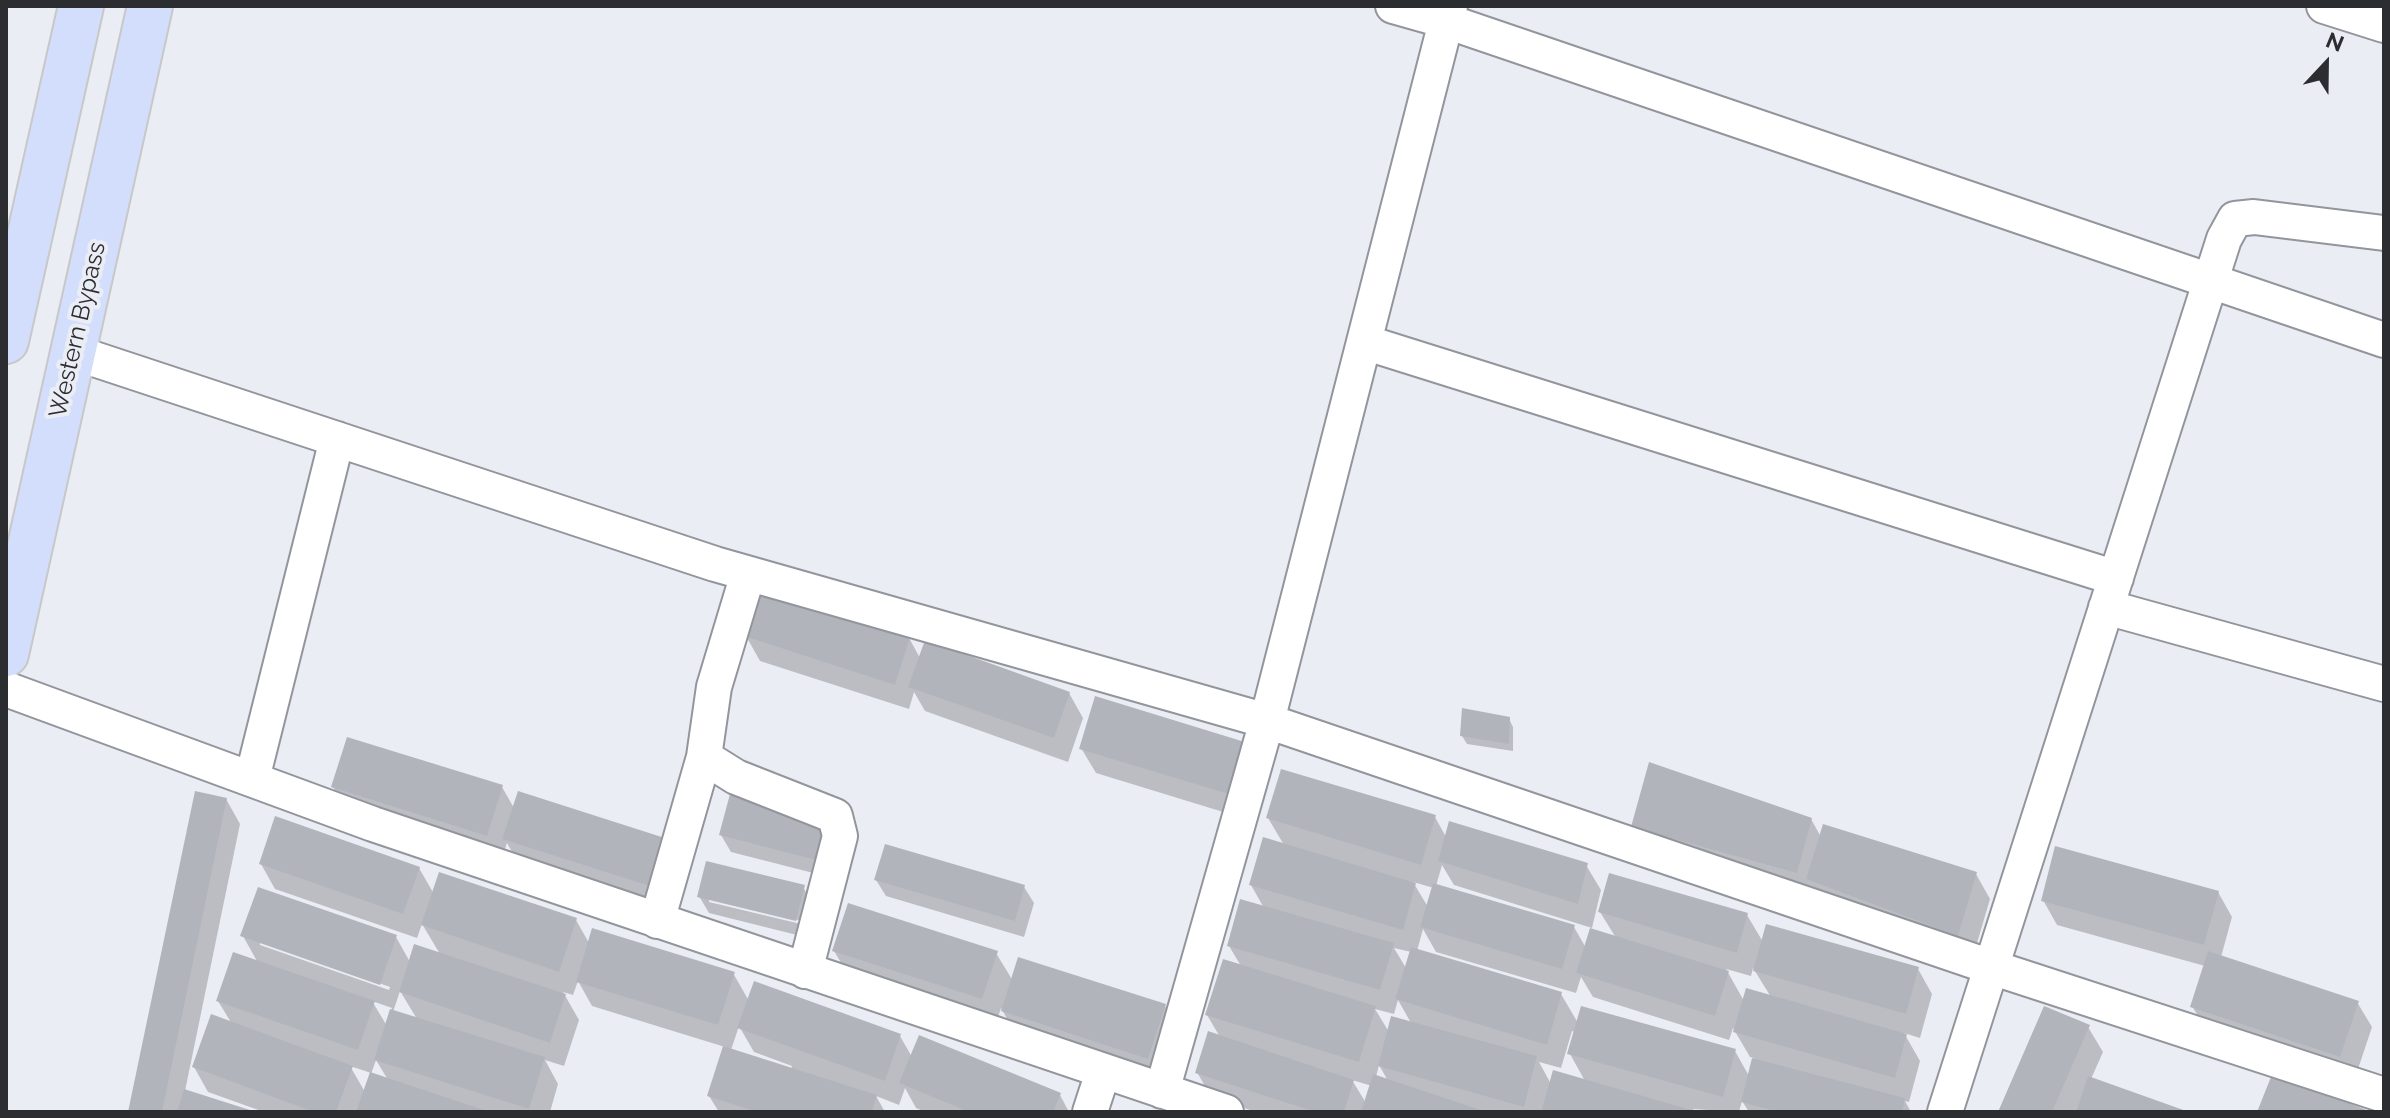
<!DOCTYPE html>
<style>
body{margin:0}
#map{position:relative;width:2390px;height:1118px;overflow:hidden;background:#eaedf4;font-family:Raleway,sans-serif}
canvas{display:block}
.frame{position:absolute;inset:0;border:8px solid #2c2d30;pointer-events:none}
.north{position:absolute;left:2286px;top:24px;width:80px;height:80px;-webkit-text-stroke:6px #eaedf4;paint-order:stroke;rotate:22deg;font-size:22px;font-weight:700;line-height:32px;text-align:center;color:#2c2d30}
.north::after{content:'';display:block;margin:auto;width:28px;height:36px;background:#2c2d30;clip-path:polygon(50% 0,100% 100%,50% 72%,0 100%)}
</style>
<div id="map">
<canvas width="2390" height="1118"></canvas>
<div class="frame"></div>
<div class="north">N</div>
</div>
<script>
const context = document.querySelector('canvas').getContext('2d');
context.lineJoin = 'round';
function fill(path, color) { context.fillStyle = color; context.fill(path, 'evenodd'); }
function strokePath(path, color, width, dash) { context.strokeStyle = color; context.lineWidth = width; context.lineCap = dash ? 'butt' : 'round'; context.setLineDash(dash || []); context.stroke(path); }
function write(font, color, halo, rows, align = 'center') {
  context.font = font + ' Raleway,sans-serif'; context.lineWidth = 8; context.setLineDash([]); context.textBaseline = 'middle'; context.strokeStyle = halo; context.fillStyle = color; for (const [text, x, y, turn = 0] of rows) {
    context.save(); context.translate(x, y); context.rotate((+turn || 0) * Math.PI / 180); context.textAlign = isNaN(turn) ? turn : align; if (halo) context.strokeText(text, 0, 0); context.fillText(text, 0, 0); context.restore();
  }
}
const shadow = new Path2D(`
 M746,636L909,638L920,658L1069,693L1083,718L1068,762L925,711L914,692L909,709L760,661Z
 M1509,719L1513,727V751L1467,744L1462,736Z
 M1246,745V819L1096,773L1081,748Z
 M333,787H502L514,808L670,841V912L519,864L507,843L501,860L348,812Z
 M226,799L240,824L185,1091L248,1112H130Z
 M1435,817L1446,837L1586,865L1601,890L1592,928L1454,885L1442,865L1436,886L1574,927L1586,948L1616,938L1600,912L1747,915L1763,942L1918,969L1932,994L1920,1038L1904,1033L1920,1061L1909,1102L1905,1101L1911,1112H1749L1742,1101L1739,1112L1693,1109L1695,1112H1256L1211,1097L1197,1072L1220,1037L1207,1015L1241,966L1229,946L1264,908L1251,885L1284,845L1268,818ZM1413,882L1434,888L1428,907ZM1423,929L1436,952L1576,993L1581,977L1593,997L1729,1040L1733,1028L1750,1057L1754,1058L1749,1076L1735,1051L1578,1023L1561,994L1417,951ZM1394,948L1411,952L1406,968ZM1753,968L1771,997L1744,1001L1726,969L1751,976ZM1398,1000L1411,1023L1389,1032L1375,1009L1394,1014ZM1572,1031L1576,1032L1570,1054L1585,1081L1551,1084L1539,1062L1561,1068ZM1379,1065L1388,1081L1376,1077ZM1352,1080L1372,1086L1366,1103Z
 M1811,819L1821,837L1976,874L1990,899L1972,960L1823,903L1813,887L1811,897L1648,851L1633,826Z
 M829,822V877L731,852L721,835Z
 M261,864L419,868L434,894L576,920L589,943L733,973L749,1001L900,1036L912,1057L1060,1095L1069,1112H925L916,1108L905,1088L899,1105L876,1096L885,1112H719L709,1096L725,1047L592,1006L578,981L573,995L563,992L579,1020L564,1066L545,1060L558,1084L550,1112H264L208,1092L194,1067L232,1024L218,1001L258,963L243,936L396,937L410,962L440,954L422,924L417,938L275,889ZM260,941L390,987L389,990L260,945ZM400,991L417,1019L393,1012ZM372,1001L392,1008L387,1026ZM739,1026L754,1052L792,1066L791,1070L731,1050ZM376,1060L388,1080L371,1074ZM350,1066L371,1073L365,1092Z
 M876,880L1024,887L1034,903L1024,937L886,896Z
 M803,887L813,904L805,937L709,913L699,896ZM709,898L806,922L805,925L709,902Z
 M2218,892L2232,917L2221,957L2357,1002L2372,1027L2354,1081L2207,1031L2192,1006L2205,966L2057,925L2043,900Z
 M834,951L996,953L1013,981L1165,1006L1179,1031L1162,1083L1017,1036L1001,1008L996,1023L849,976Z
 M2088,1027L2103,1052L2091,1079L2184,1112H2000Z`);
const building = new Path2D(`
 M759,588L910,637L895,685L744,636Z
 M925,640L1070,692L1054,738L908,687Z
 M1095,696L1248,743L1232,795L1079,749Z
 M1462,708L1510,717L1509,744L1460,736Z
 M347,737L503,785L487,836L331,787Z
 M1649,762L1812,818L1797,873L1631,827Z
 M1281,769L1436,815L1421,865L1266,818Z
 M195,791L227,798L162,1112H128Z
 M518,791L671,840L656,888L502,839Z
 M730,794L831,820L820,861L719,835Z
 M275,816L420,867L403,914L259,864Z
 M1449,821L1588,863L1578,904L1438,861Z
 M1823,824L1977,872L1958,936L1806,879Z
 M1263,837L1416,883L1403,930L1249,885Z
 M885,844L1025,885L1015,921L874,880Z
 M2055,846L2219,891L2204,945L2041,901Z
 M706,861L805,885L796,921L697,897Z
 M439,872L577,918L559,972L421,925Z
 M1609,873L1748,913L1737,953L1598,912Z
 M1433,883L1575,925L1562,969L1420,927Z
 M258,887L397,935L380,985L240,936Z
 M1240,899L1394,943L1380,990L1227,946Z
 M848,903L998,951L982,999L832,951Z
 M1766,924L1919,967L1906,1014L1753,971Z
 M592,928L735,972L718,1025L576,982Z
 M1590,928L1729,971L1715,1016L1576,973Z
 M414,944L566,994L550,1043L399,992Z
 M1411,947L1562,992L1547,1045L1395,999Z
 M2208,951L2359,1001L2340,1057L2190,1007Z
 M233,952L375,1001L358,1050L216,1001Z
 M1018,957L1166,1004L1148,1059L1001,1011Z
 M1223,959L1376,1006L1359,1062L1205,1015Z
 M754,981L901,1034L885,1081L737,1028Z
 M1746,988L1907,1034L1895,1078L1733,1032Z
 M1581,1006L1736,1049L1723,1097L1567,1054Z
 M2044,1006L2090,1025L2052,1112H1998Z
 M390,1009L545,1057L529,1109L374,1060Z
 M211,1014L353,1066L336,1112H314L192,1067Z
 M1391,1016L1537,1056L1524,1107L1378,1066Z
 M1208,1031L1354,1080L1344,1112H1315L1195,1073Z
 M919,1035L1061,1093L1053,1112H969L899,1083Z
 M723,1046L877,1095L872,1112H757L707,1096Z
 M1752,1058L1905,1098L1902,1112H1778L1741,1102Z
 M1553,1070L1695,1111V1112H1541Z
 M370,1072L487,1111V1112H356Z
 M2273,1072L2371,1112H2257Z
 M1373,1074L1484,1111V1112H1361Z
 M2088,1076L2189,1112H2076Z
 M184,1089L253,1111V1112H177Z`);
const minor = new Path2D(`
 M1393,6L1446,21L2384,340
 M2324,6L2384,25
 M1364,342L2116,578
 M73,352L715,564L1267,721L1991,967L2384,1095
 M2106,607L2384,684
 M6,689L373,824L1226,1112
 M704,757L736,777L835,816L840,836L805,971
 M252,779L337,439
 M657,921L704,757L714,687L748,574
 M1162,1091L1267,721L1450,6
 M1090,1112L1103,1072
 M1945,1112L2224,239L2235,219L2254,217L2384,233`);
const major = new Path2D(`
 M6,341L81,6
 M6,654L150,6`);
const streetNames = [
 ["Western Bypass",78,330,-77]
];
fill(shadow, '#0003');
fill(building, '#b1b4bb');
strokePath(minor, '#92959c', 38);
strokePath(major, '#c8c8c9', 48);
strokePath(minor, '#fff', 34);
strokePath(major, '#d3defc', 44);
write('24px', '#2c2d30', '#eaedf4', streetNames);
</script>
